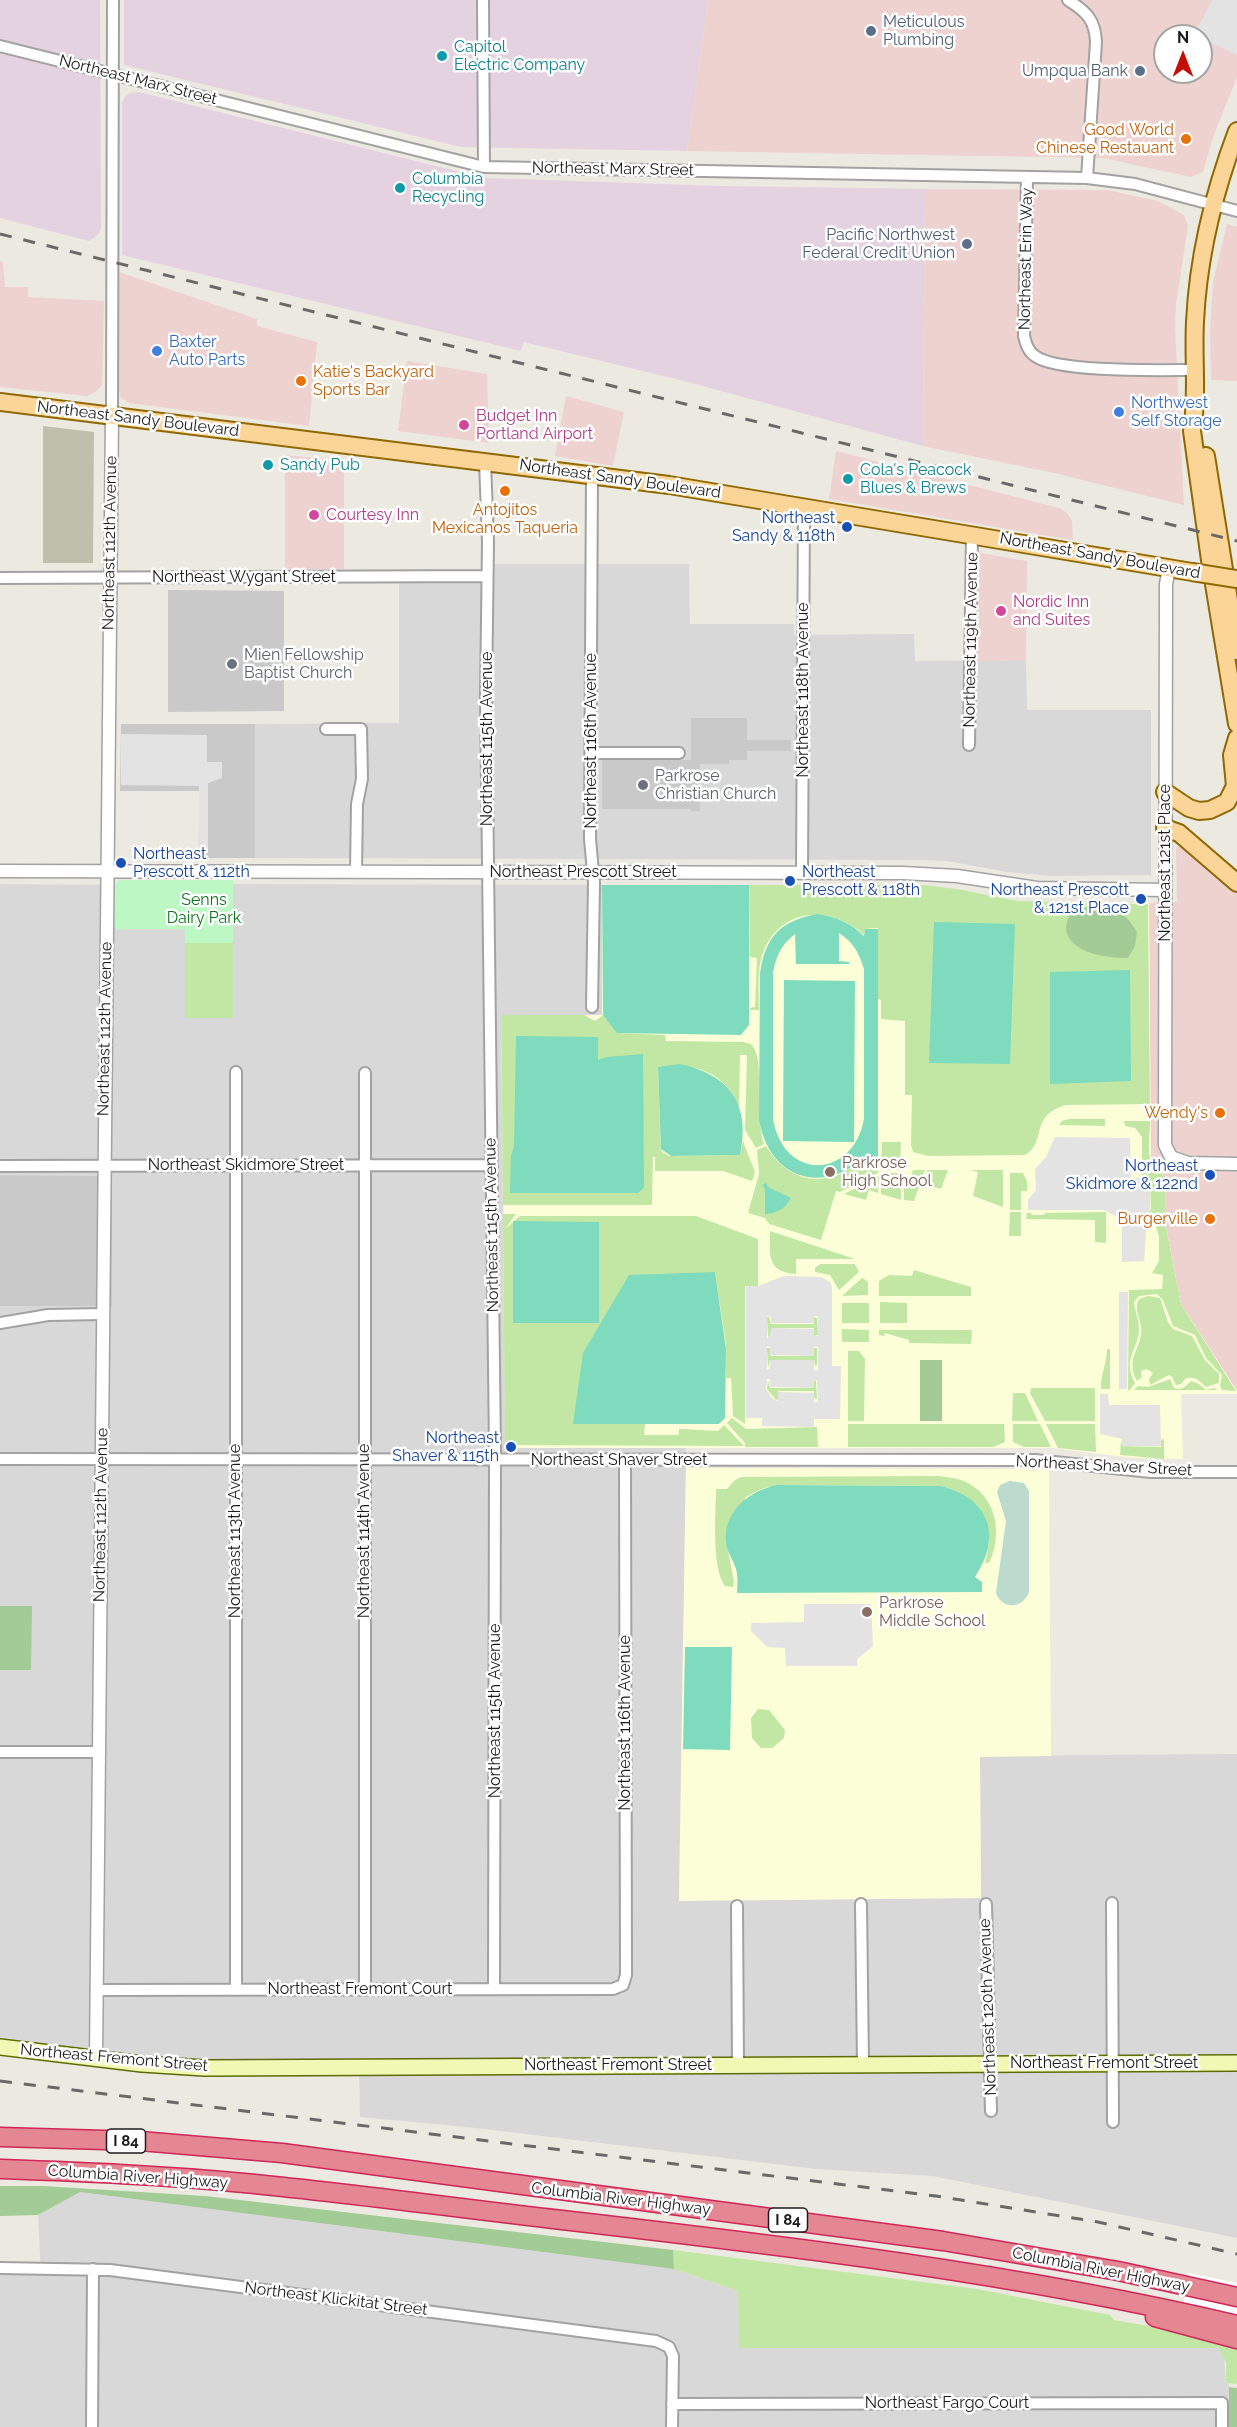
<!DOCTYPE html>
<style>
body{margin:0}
#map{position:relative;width:1237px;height:2427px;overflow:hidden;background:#ece9e0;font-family:Raleway,sans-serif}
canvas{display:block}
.north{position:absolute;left:1153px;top:24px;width:60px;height:60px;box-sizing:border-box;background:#fff;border:2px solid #a4a4a4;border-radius:50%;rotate:0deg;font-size:16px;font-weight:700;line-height:24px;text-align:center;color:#1b1b1b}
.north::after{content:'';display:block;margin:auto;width:21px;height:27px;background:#c20e03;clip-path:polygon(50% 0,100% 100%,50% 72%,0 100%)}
</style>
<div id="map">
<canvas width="1237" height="2427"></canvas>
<div class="north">N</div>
</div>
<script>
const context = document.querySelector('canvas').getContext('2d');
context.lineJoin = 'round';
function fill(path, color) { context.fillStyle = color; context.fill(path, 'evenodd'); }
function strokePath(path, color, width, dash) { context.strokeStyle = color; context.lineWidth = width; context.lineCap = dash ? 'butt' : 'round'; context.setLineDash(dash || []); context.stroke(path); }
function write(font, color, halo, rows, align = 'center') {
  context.font = font + ' Raleway,sans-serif'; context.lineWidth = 5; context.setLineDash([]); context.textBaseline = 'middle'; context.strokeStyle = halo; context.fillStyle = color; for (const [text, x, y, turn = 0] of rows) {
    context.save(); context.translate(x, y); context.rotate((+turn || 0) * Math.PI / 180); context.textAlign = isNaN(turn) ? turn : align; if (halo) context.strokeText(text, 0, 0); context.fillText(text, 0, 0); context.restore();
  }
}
const residential = new Path2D(`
 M492,564H689L690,624H794V635L914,634L915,661L1026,660L1027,710H1151V875L1051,876L1007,872L947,861L918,860L255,858V724L399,723V583H491Z
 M0,884L115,885L114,929H185V1018H233V884L602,885L603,1015L501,1016L505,1445L507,1448L686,1447L679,1900L981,1898L980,1756L1237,1754V2238L933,2176L816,2169L476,2128L360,2117L359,2059L167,2060L0,2037V1306H112V1176L0,1175Z
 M80,2192L674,2269L738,2291L740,2348H1220L1224,2357L1226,2383L1229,2384V2427H0V2274H41L38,2215Z`);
const commercial = new Path2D(`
 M708,0H1237V77L1213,137L1203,172L1191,177L1103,158L687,151ZM1165,36H1201V72H1165Z
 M925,189L1107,190L1158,201L1184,215L1188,226L1176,304L1175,327L1184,505L1054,473L923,446Z
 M1227,224L1237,227V381L1211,380L1210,331L1213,282Z
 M0,261L3,262L5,287H28V297L104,301L102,385L94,393L87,396L0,387Z
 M116,271L257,319V326L317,342L309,426L129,403L121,398L119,392Z
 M407,361L487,374L489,443L398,431Z
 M566,396L624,412L613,466L555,456Z
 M836,451L1059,508L1067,513L1072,521L1073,540L829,499Z
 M285,455L344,461V569H285Z
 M975,552L1027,561L1026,660L974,661Z
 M1176,847H1186L1227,880L1237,893V1391L1181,1304L1165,1222V1177L1154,1170L1151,1162L1149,903L1177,902Z`);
const industrial = new Path2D(`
 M0,0H100L101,227L99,234L89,241L0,218Z
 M124,0H708L687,151L461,147L124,65Z
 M139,92L484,178L722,186L925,189L923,446L692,383L524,342L521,351L122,255V103L125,97L130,93Z`);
const education = new Path2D(`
 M602,885L863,886L1031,903H1149L1151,1162L1154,1170L1165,1176V1222L1181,1304L1237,1391V1394H1181L1183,1459L1134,1458L1052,1448H507L501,1015H602Z
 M686,1468L1049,1469L1051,1756L980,1757L981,1898L679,1901Z`);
const religious = new Path2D(`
 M168,590L284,591V711L168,712Z
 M691,718H747V740H791V751H747V760H729V764H700V811H691L690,809H602V760H691Z
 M121,724H255V858H199V791H120Z
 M0,1175L112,1176V1306H0Z`);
const construction = new Path2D(`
 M43,426L94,432L93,563H43Z`);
const grass = new Path2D(`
 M749,885H923L957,889L1017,901L1148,904L1150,1104L1066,1105C1028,1116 1048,1142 1025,1155L928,1156L913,1152L911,1145L912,1095H905V1021L881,1019V1000L878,999V928L865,929L864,935C828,902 775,909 761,959C757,975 759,993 759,1010H750V1008L755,1007L757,958L750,957Z
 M185,943H233V1018H185Z
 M501,1015H584L595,1021L603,1015L618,1033L665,1035L666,1041L743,1042L751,1044C766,1058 755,1119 764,1144L756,1148L745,1130L747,1055H740L739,1107C722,1069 696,1064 658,1067L661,1151L669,1156L740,1155L743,1141L755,1172L752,1181L723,1171H655V1157H653L652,1205H503Z
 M1069,1119H1105V1126L1059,1125L1062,1121Z
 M1124,1121H1150C1150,1141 1143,1167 1165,1176V1222L1181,1304L1236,1391L1222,1390L1220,1386L1222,1375L1206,1358L1195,1335L1173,1326L1163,1300L1157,1294L1139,1296L1134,1302C1135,1312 1140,1322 1139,1332C1136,1352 1123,1360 1135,1383L1130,1390H1128L1129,1290L1162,1289L1163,1275L1152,1273L1159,1261V1236L1156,1227L1141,1212L1151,1210L1150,1178H1142V1137L1135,1128L1125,1126Z
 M882,1142H901L900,1170H881Z
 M766,1146C790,1186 831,1189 864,1158V1164H879L878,1173L840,1192L836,1191L821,1240L769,1224L765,1218L748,1213L759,1174L757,1150Z
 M913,1170H925L914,1201L904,1200V1182H909Z
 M927,1170H948L941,1189L923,1184Z
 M970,1170H1003V1207L973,1196L978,1172Z
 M881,1173H901V1200L881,1194Z
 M1010,1173H1023L1027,1181V1191H1021V1210H1010Z
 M879,1176L878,1193L869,1190L866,1200L844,1194Z
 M1010,1212H1021V1236H1009Z
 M1106,1212V1243L1095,1242V1220L1026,1219L1027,1213H1031L1032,1215H1044L1045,1213Z
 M503,1214H516L505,1229L520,1216H696L758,1239V1286H745V1424L733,1416L731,1378H726V1344L715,1272L573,1424H645L644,1435H679V1429H683L718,1431L724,1425L744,1446L509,1445L505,1441Z
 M770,1231L855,1259H796V1274C766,1272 770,1255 770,1231Z
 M820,1264H855L859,1272L839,1290L830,1275L815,1272V1268Z
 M914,1270L971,1287V1296H879V1281L889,1275L912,1276Z
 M862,1278L868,1282V1295L842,1296Z
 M1148,1296L1160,1298L1168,1322L1173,1329L1192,1336L1205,1360L1219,1374V1383L1206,1387C1198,1380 1197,1377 1186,1378L1181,1384L1176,1385L1172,1377L1169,1375L1150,1385L1149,1379L1153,1373L1147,1369L1141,1371L1142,1377L1137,1381C1124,1357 1144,1347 1141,1326C1139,1316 1134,1308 1139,1299Z
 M880,1302L907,1303V1323H880Z
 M842,1303H869V1323H842Z
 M767,1317H769L771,1324H814V1317L817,1318L818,1335L814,1336V1328H772L771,1336L768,1337Z
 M842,1329L869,1330V1342H842Z
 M879,1330H972L971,1344L909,1343V1340L885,1333L884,1336L879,1335Z
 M767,1348H770L771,1356H814V1348H817V1365L815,1366L814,1360H770L768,1368Z
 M1107,1349H1110V1389H1101C1100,1375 1107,1364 1107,1349Z
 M848,1351H859L865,1359L864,1421H848Z
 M1170,1379L1174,1388C1182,1391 1186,1386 1191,1381L1199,1384L1206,1390L1214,1388L1218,1390H1134L1138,1386L1148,1387Z
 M768,1380L770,1388H814V1381L816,1380L817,1399L814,1398V1391H778V1399L776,1400L767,1389Z
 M1031,1388H1095V1421H1045L1030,1393Z
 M1013,1393H1025L1038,1421H1012Z
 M732,1418L746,1429L817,1427L818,1447H745V1443L727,1423Z
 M848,1424H1004L1005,1442L993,1447H848Z
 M1013,1424H1040L1051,1447H1024L1013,1442Z
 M1046,1424H1095L1096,1452L1058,1448Z
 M1164,1439V1459L1120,1455L1121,1440L1122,1446L1161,1447V1440Z
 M939,1476C948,1477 962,1479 970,1484C998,1501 1002,1536 989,1563H985C997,1524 980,1495 940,1486L777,1485L761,1489L746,1497L726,1541L734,1581L733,1587L725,1586C711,1567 716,1512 716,1489H727L735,1480L741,1477Z
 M758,1709L769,1710L785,1730L784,1738L772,1748H761L752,1738L751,1718Z
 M673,2250L977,2289L1110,2315L1114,2320L1178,2331L1237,2346V2384L1226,2383V2363L1219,2348H739L738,2291L674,2269Z`);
const forest = new Path2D(`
 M1088,907C1119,909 1120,906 1137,932L1135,946L1128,958C1109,958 1069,954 1066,929C1066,923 1069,916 1071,910Z
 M920,1360H942V1421H920Z
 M0,1606H32L31,1670H0Z
 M0,2186H42L205,2196L673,2250L674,2269L80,2192L38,2215L0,2216Z
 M1229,2387L1237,2388V2427H1229Z`);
const wetland = new Path2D(`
 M1010,1481L1024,1483L1029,1491V1592C1023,1609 1002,1610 996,1593L1006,1521L997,1492L1000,1485Z`);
const park = new Path2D(`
 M120,880H233V943H185V929H114L115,885Z`);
const pitch = new Path2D(`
 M602,885H749V1025L741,1035L617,1033L603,1015Z
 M817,914C837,917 849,922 864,936L865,929H878V1163H864V1158C820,1196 768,1177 759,1119L760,974C765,937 780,921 817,914ZM839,933C854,943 859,953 864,969V1119C853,1179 784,1182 773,1119V973C776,956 781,945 795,934L796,964H849V962L839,961Z
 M934,922L1015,924L1010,1064L929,1063Z
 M1130,970L1131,1081L1050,1084V972Z
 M784,980L855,981L854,1142L783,1141Z
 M516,1036L598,1037V1060L607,1057L643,1054L644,1183V1188L638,1193H510L511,1156L514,1146Z
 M679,1064C730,1074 751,1105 740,1155L671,1156L661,1149L658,1067Z
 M766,1183L768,1187L791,1198C785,1209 777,1213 765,1214V1189L762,1185Z
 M513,1221L599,1222V1323H513Z
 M715,1272L726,1349L725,1418L719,1424H573L583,1353L629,1275Z
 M777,1485L940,1486C989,1497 1003,1536 975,1577L982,1582V1592L737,1593C737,1587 738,1580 737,1574C736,1563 727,1554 726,1543C723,1511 749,1491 777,1485Z
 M685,1647H732L730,1750L683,1749Z`);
const parking = new Path2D(`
 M1212,0H1237V55L1201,38V36L1194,35Z
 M121,734L207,735V762H222V778L208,783V850H198L199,786L121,785Z
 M1055,1137L1130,1138L1131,1178H1150V1210L1146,1232L1144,1261L1122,1262V1219L1103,1210H1028V1200L1036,1190L1035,1169L1046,1157Z
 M784,1276L821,1277L830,1282L832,1287V1366H841L840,1419H814V1427L762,1426V1418H746V1286H758ZM767,1316L771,1317V1323H814V1316H818V1336H814V1329L771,1328L770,1337L767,1338ZM767,1347H770V1355L814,1356V1347H818V1370H814V1360H770V1369H767ZM767,1379H770V1387L814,1388V1380H817L818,1402H814V1393L778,1392V1401L773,1399L766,1389Z
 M1119,1292H1128L1127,1389H1119Z
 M1100,1394H1108L1109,1405H1160L1161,1446H1122V1439L1100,1434Z
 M804,1604H871L873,1646L857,1659V1666H786L785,1648L767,1647L751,1631V1623L804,1622Z`);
const pier = new Path2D(`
 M1189,2273L1237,2283V2346L1178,2331Z`);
const minor = new Path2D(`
 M483,0L484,167
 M1068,0C1087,12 1095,20 1096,42L1087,178
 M0,46L484,167L1087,178L1135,184L1237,211
 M1027,177L1024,336C1026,344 1028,351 1035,356C1058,373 1162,370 1194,370
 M112,415L113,0
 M485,461L488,542L486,696L495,1450L494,1989
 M592,474L590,839L594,883L592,1007
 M0,578L487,576
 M326,729H361L362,779L357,804L356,871
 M969,745L972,534
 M591,753H679
 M802,873L804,507
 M236,1072V1990
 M365,1073V1990
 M0,1166L492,1165
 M0,1323L48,1315L103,1314
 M0,1459L1035,1460L1151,1472H1237
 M0,1752H99
 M1112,1903L1113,2122
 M861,1904L863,2064
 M986,1904L991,2111
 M737,1906L738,2065
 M96,1990L613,1989L623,1985L626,1975L625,1460
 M0,2268L110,2270L656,2341L669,2347L673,2356L672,2427
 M672,2404L1222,2403V2427
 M92,2427L93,2269`);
const tertiary = new Path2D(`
 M1169,568L1166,584L1165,1145L1171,1157L1188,1163L1237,1164
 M0,871L903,873L957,876L1037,888L1165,890
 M96,2058L112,415`);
const secondary = new Path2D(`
 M0,2047L142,2064L204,2068L1237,2063`);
const primary = new Path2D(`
 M1237,131C1214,192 1198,257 1195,322C1193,358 1198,396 1192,431L1210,560L1237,724
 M0,402L669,485L1192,572
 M1206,456L1237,651
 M1165,792L1189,808L1199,811L1210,810L1227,802L1235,786L1232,755L1237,738
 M1165,828L1179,833L1237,883`);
const motorway = new Path2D(`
 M0,2137L140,2141L282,2153L943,2241L1118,2271L1237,2297
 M0,2169C81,2172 163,2175 244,2183C350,2193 456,2208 562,2220C788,2246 1015,2273 1237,2325
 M1155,2317L1237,2339`);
const rail = new Path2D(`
 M0,234L1237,541
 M0,2081L936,2196L1098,2222L1237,2254`);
const primaryBridge = new Path2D(`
 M1192,572L1237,579`);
const markers = [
 [871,31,6,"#5c6f8a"],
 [442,56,6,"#0f9aa8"],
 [1140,71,6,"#5c6f8a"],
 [1186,139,6,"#e8710a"],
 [400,188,6,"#0f9aa8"],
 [967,244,6,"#5c6f8a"],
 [157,351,6,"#3f7fe0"],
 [301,381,6,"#e8710a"],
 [1119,412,6,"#3f7fe0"],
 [464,425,6,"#d1479c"],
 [268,465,6,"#0f9aa8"],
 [848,479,6,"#0f9aa8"],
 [505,491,6,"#e8710a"],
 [314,515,6,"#d1479c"],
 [847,527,6,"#1a4fb4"],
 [1001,611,6,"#d1479c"],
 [232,664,6,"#6b7280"],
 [643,785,6,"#6b7280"],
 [121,863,6,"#1a4fb4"],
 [790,881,6,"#1a4fb4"],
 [1141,899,6,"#1a4fb4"],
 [1220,1113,6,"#e8710a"],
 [830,1172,6,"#8d6e63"],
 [1210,1175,6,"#1a4fb4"],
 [1210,1219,6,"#e8710a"],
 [511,1447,6,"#1a4fb4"],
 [867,1612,6,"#8d6e63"]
];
const shields = [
 [126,2141,39],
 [788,2220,39]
];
const shieldNames = [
 ["I 84",126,2141],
 ["I 84",788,2220]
];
const serviceNames = [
 ["Meticulous",883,22,"left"],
 ["Plumbing",883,40,"left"],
 ["Umpqua Bank",1128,71],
 ["Pacific Northwest",955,235],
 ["Federal Credit Union",955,253]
];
const cultureNames = [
 ["Capitol",454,47],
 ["Electric Company",454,65],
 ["Columbia",412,179],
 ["Recycling",412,197],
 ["Sandy Pub",280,465],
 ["Cola's Peacock",860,470],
 ["Blues & Brews",860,488]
];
const streetNames = [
 ["Northeast Marx Street",138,80,14],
 ["Northeast Marx Street",613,169,1],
 ["Northeast Erin Way",1026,259,-89],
 ["Northeast Sandy Boulevard",138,419,7],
 ["Northeast Sandy Boulevard",620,479,8],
 ["Northeast 112th Avenue",110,543,-89],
 ["Northeast Sandy Boulevard",1100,556,10],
 ["Northeast Wygant Street",244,577],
 ["Northeast 119th Avenue",971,640,-89],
 ["Northeast 118th Avenue",803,690,-90],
 ["Northeast 115th Avenue",487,739,-90],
 ["Northeast 116th Avenue",591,741,-90],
 ["Northeast 121st Place",1165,863,-90],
 ["Northeast Prescott Street",583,872],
 ["Northeast 112th Avenue",105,1029,-89],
 ["Northeast Skidmore Street",246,1165],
 ["Northeast 115th Avenue",492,1225,-91],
 ["Northeast Shaver Street",619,1460],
 ["Northeast Shaver Street",1104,1466,3],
 ["Northeast 112th Avenue",101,1515,-89],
 ["Northeast 113th Avenue",235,1531,-90],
 ["Northeast 114th Avenue",364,1531,-90],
 ["Northeast 115th Avenue",495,1711,-90],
 ["Northeast 116th Avenue",625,1723,-90],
 ["Northeast Fremont Court",360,1989],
 ["Northeast 120th Avenue",988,2007,-92],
 ["Northeast Fremont Street",114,2058,5],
 ["Northeast Fremont Street",1104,2063],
 ["Northeast Fremont Street",618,2065],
 ["Columbia River Highway",138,2177,4],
 ["Columbia River Highway",621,2199,7],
 ["Columbia River Highway",1101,2270,11],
 ["Northeast Klickitat Street",336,2299,7],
 ["Northeast Fargo Court",947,2403]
];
const foodNames = [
 ["Good World",1174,130],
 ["Chinese Restauant",1174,148],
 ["Katie's Backyard",313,372,"left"],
 ["Sports Bar",313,390,"left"],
 ["Antojitos",505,510,"center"],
 ["Mexicanos Taqueria",505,528,"center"],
 ["Wendy's",1208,1113],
 ["Burgerville",1198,1219]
];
const shopNames = [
 ["Baxter",169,342],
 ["Auto Parts",169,360],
 ["Northwest",1131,403],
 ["Self Storage",1131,421]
];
const hotelNames = [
 ["Budget Inn",476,416],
 ["Portland Airport",476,434],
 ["Courtesy Inn",326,515],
 ["Nordic Inn",1013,602],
 ["and Suites",1013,620]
];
const transitNames = [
 ["Northeast",835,518],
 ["Sandy & 118th",835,536],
 ["Northeast",133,854,"left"],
 ["Prescott & 112th",133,872,"left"],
 ["Northeast",802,872,"left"],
 ["Prescott & 118th",802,890,"left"],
 ["Northeast Prescott",1129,890],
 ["& 121st Place",1129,908],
 ["Northeast",1198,1166],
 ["Skidmore & 122nd",1198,1184],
 ["Northeast",499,1438],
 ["Shaver & 115th",499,1456]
];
const worshipNames = [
 ["Mien Fellowship",244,655],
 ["Baptist Church",244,673],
 ["Parkrose",655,776],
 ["Christian Church",655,794]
];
const parkNames = [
 ["Senns",204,900],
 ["Dairy Park",204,918]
];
const educationNames = [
 ["Parkrose",842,1163],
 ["High School",842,1181],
 ["Parkrose",879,1603],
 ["Middle School",879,1621]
];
fill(residential, '#d9d8d8');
fill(commercial, '#eed2cf');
fill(industrial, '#e5d2e1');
fill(education, '#fcfed7');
fill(religious, '#c9c9c9');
fill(construction, '#bfc0ac');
fill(grass, '#c2e7a5');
fill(forest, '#a2cb95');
fill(wetland, '#bddace');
fill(park, '#bcf8c4');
fill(pitch, '#7edbbd');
fill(parking, '#e3e3e3');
fill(pier, '#fff');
strokePath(minor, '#a2a2a2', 14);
strokePath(tertiary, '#a2a2a2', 15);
strokePath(secondary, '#5c6d06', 18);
strokePath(primary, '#8f6802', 20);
strokePath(motorway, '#d12657', 21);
strokePath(minor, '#fff', 10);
strokePath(tertiary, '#fff', 12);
strokePath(secondary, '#f0f8b3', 15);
strokePath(primary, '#fad597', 16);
strokePath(motorway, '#e48793', 18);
strokePath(rail, '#696969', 3, [12, 12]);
strokePath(primaryBridge, '#8f6802', 20, []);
strokePath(primaryBridge, '#fad597', 16);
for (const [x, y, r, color] of markers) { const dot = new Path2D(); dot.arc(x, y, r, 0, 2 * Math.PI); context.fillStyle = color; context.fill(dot); strokePath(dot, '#fff', 2); }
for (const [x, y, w] of shields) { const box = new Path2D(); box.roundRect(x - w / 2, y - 12, w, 24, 4.5); context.fillStyle = '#fff'; context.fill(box); strokePath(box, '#1b1b1b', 1.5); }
write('bold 15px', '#1b1b1b', null, shieldNames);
write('16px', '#4e5e75', '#fff', serviceNames, 'right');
write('16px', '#0d838f', '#fff', cultureNames, 'left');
write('16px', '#1b1b1b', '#fff', streetNames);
write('16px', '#c56008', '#fff', foodNames, 'right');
write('16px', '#366cbe', '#fff', shopNames, 'left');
write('16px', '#b23c85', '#fff', hotelNames, 'left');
write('16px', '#164399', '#fff', transitNames, 'right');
write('16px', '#5b616d', '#fff', worshipNames, 'left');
write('16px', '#0d751b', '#fff', parkNames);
write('16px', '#785e54', '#fff', educationNames, 'left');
</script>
